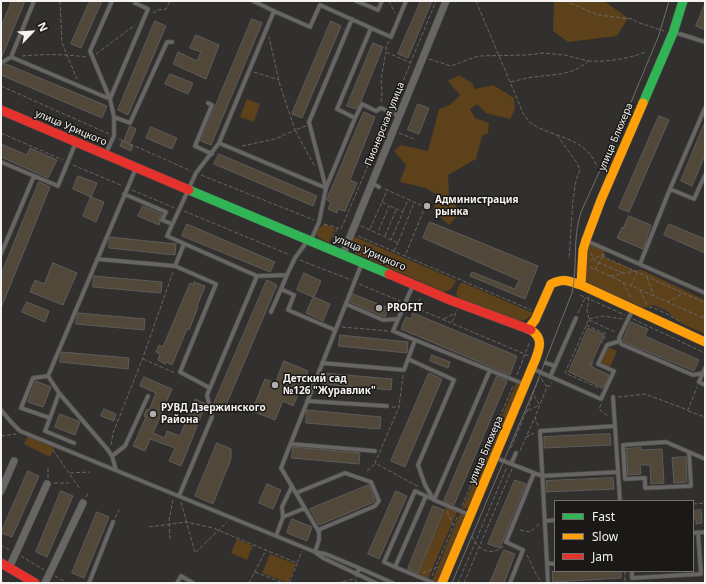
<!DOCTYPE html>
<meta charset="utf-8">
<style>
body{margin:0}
#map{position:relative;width:706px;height:584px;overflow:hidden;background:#32302e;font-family:"Noto Sans",sans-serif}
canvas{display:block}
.frame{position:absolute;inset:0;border:2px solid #f5f3f1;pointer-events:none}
.legend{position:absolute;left:554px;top:500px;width:140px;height:72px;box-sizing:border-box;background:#1a1917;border:1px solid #72706e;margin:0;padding:5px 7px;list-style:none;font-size:12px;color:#f5f3f1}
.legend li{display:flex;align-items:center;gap:8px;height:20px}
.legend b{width:20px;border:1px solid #72706e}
.north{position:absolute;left:12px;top:12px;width:40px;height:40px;-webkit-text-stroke:3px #1a1917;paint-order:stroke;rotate:65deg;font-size:11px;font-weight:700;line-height:16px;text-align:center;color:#f5f3f1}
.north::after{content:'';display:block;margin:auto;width:14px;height:18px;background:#f5f3f1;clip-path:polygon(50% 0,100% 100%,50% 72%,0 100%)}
</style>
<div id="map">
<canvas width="706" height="584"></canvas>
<div class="frame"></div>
<ul class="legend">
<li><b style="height:5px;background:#30b455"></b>Fast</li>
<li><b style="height:5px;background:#ff9f0a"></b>Slow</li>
<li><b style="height:5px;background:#e5322d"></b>Jam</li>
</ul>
<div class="north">N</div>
</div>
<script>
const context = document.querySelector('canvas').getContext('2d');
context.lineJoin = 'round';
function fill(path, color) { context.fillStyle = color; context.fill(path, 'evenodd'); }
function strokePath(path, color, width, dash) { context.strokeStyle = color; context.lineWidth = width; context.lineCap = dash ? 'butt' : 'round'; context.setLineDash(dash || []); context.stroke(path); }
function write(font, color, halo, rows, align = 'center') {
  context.font = font + ' "Noto Sans",sans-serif'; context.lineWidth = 3; context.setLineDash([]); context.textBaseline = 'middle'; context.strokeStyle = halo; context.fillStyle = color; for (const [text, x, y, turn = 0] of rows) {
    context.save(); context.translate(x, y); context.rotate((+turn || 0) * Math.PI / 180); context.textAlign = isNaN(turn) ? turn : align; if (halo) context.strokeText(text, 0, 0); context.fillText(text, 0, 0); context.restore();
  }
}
const green = new Path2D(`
 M556,1H604L628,18L617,36L568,42L553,31L554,3Z
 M459,75L472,83L475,89L493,85L514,98L515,109L510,119L486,113L477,104L470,109L475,118L489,123L488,133L482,136L476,159L448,175L449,195L460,213L449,225L434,211L436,194L426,188L400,182L406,165L394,151L401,145L428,151L439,109L450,105L460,95L448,81Z
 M247,99L260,104L254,122L240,117Z
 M324,224L335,229L329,243L319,238L316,234L318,229Z
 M353,236L456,280C454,287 451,290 444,292L355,253L351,243Z
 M588,243L605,251L604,257L634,270H642L705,300V334L679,322L667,311L654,305L644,308L590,285L585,279Z
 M461,283H464L533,313C528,320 522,322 513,321L459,298L456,294L458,287Z
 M607,347L617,351L610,367L600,363Z
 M517,381L522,383L470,506L467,508L462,509Z
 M28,436L54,448L50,457L24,444Z
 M446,507L457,512L428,579L418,574Z
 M461,511L468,514L439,583L432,581Z
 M237,539L253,546L247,560L231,553Z
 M270,554L296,564L288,583L262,573Z`);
const building = new Path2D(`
 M12,1H25L1,59V27Z
 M90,1H102L81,48L71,44Z
 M421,1H432L408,58L398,54Z
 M705,4V30L696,26Z
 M252,19L262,23L211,145L201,141Z
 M155,21L166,26L128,115L118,110Z
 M331,21L341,26L302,118L292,114Z
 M196,35L219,45L206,79L173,64L178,52L197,61L201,52L190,48Z
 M373,43L383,47L361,101L356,109L347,106Z
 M6,64L107,106L102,118L1,75V66Z
 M170,74L193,83L188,94L165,84Z
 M418,104L429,108L419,134L408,130Z
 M364,112L375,117L350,180L357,183L345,211L338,209L337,213L328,209L331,202L327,200Z
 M659,116L669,120L629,212L619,208Z
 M705,122V155L692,186L681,181Z
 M130,126L136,129L129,145L133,146L131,151L120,146L122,141L123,142Z
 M151,127L177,138L172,149L146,138Z
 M1,144L27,155L30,148L57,160L48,178L1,157Z
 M219,154L317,196L313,206L214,164Z
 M78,176L97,183L91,197L73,189Z
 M39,182L50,187L1,308V275Z
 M91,197L104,202L96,222L83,216Z
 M143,206L162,214L159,219L160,222L159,225L138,216Z
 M629,216L651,225L643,249L617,238L622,227L623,228Z
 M430,222L538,266L525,299L470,276L472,272L515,289L519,280L423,238Z
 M187,224L275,262L270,272L182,236Z
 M669,224L705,239V253L664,235Z
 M110,237L176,244L175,255L109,248Z
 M53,263L77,273L63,305L30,292L35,280L44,284Z
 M304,273L321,281L314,297L330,304L323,321L306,313L313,297L297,290Z
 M94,276L162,282L161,293L93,287Z
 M267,280L277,285L224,410L213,406Z
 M194,282L205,286L197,306L198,307L189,330L187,329L172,365L166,362L165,364L158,360L160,354L156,352L159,345L163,347L190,283L193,285Z
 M353,294L388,308L385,317L350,302Z
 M27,302L49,311L45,322L22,312Z
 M78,313L145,319L144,330L76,324Z
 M413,313L517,356L510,375L401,329L406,317L411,319Z
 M631,322L648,329L645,336L699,360L694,371L624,342L623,340Z
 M588,328L604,335L590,366L609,375L603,388L569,372Z
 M340,335L408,342L407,353L339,346Z
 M62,352L129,358L128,369L60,362Z
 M432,355L450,362L448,368L430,361Z
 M284,361L308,371L293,406L283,401L275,420L252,411L265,379L275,383Z
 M323,373L392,379L391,390L322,384Z
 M429,373L442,379L405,467L391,461Z
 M497,376L507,381L454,505L444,501Z
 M144,377L172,389L153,433L165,438L167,431L180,436L195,399L206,404L181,466L169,461L175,448L150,439L145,451L133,446L146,417L144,416L147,409L149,410L156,393L140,386Z
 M36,381L51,387L43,407L28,402Z
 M104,409L116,414L114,421L101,416Z
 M307,410L381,417L380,429L306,423Z
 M60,414L80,422L75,435L55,427Z
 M610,434L611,445L544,448V437Z
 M217,443L231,449V459L213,504L195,496Z
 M293,447L360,453L359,464L292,458Z
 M641,448V450L662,449L664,483L651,484L650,465H640L641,474L628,475L626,449Z
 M686,457L687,482L674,483L672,458Z
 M28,471L39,476L12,537L1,533Z
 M613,478L614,489L546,492V481Z
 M515,480L526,484L500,548L488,544Z
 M267,484L281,490L273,509L259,503Z
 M369,485L375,501L374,502L319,525L310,509Z
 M61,491L73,496L47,557L36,552Z
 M396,491L407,496L379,559L368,554Z
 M433,506L444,510L418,573L408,569Z
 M701,510L702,523L696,524V519H693V511Z
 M97,512L109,517L84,578L72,573Z
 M292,519L312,527L307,541L287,533Z
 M504,550L515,554L504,583H490Z
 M553,571H621V578L553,582Z`);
const path = new Path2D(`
 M60,1L62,43L77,79
 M389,1L395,13
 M476,1L523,113C525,116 528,121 531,123C554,139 586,136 597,167
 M565,1L598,15L632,19L637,22L664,31
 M153,13L157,10L166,9L170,1
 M389,41L386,47V52L411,63
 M96,54L135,25
 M22,56C44,54 64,54 86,57
 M429,59L451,66L478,56L527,55L543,53L565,55L588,61C572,77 549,74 528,78C522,79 516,81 510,82
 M588,61C609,62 627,59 646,52
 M254,72L279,80
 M1,86L109,134
 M381,102L382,93L381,79L386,52
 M392,108L436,1
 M306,126L295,130L315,167
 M1,133L63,160
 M399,133L414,139
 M557,135L577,163L580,170L576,180L573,200L569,259
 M119,139L191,171
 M242,146L275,139L295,130L280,85L269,37
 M73,165L123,186
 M201,175L314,220
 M385,189L425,207L405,256
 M132,190L175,208
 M382,202L387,190
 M390,206L403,212L391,240
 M184,211L290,255
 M403,211L408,200
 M324,224L341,229L389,116
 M361,226L398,243L414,203
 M370,229L382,202L389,206L378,232
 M358,236L531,310
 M385,236L396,210
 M333,237L337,229
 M394,251L398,243
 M591,253L595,261L623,273
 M604,254V257L705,303
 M300,260L351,280
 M590,260L604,254
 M590,267L705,319
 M595,270L603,255
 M610,276L635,271
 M647,277L654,296
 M623,283L632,299
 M359,284L400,301
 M631,286L637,272
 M640,290L648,307
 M580,295L625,315
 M589,297L587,311L589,319L565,373L601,389
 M667,302L684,293
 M409,305L529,356
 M416,307L421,297
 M649,308L652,307L669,315L679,321
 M578,313L585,298
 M702,317L705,315
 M444,319L455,313
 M589,319L602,316L623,319
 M633,319L705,353
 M589,320L615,332
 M452,322L457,310
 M586,325L606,334L602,343
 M342,327L388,331
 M143,359L175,373
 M593,362L591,366L594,367
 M403,375L399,407L375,463L419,487
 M517,375L530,341
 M547,386H550L552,382
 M618,397L645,394L688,410L697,387
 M539,404L533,394L539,378
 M601,404L599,409L609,417
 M392,407H399
 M688,411L705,417
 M527,412L533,394
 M538,426L535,417L547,387L540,377
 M1,436L16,434
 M526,437L534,433
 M111,445L113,433L142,360L173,272
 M511,448L526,412L539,405
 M53,450L80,489
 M520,451L535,417
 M367,471L375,464
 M70,473L90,472
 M48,478V466
 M54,483H69
 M86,497L88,493
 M181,502L195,553L227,522
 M693,504L705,503
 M462,506L513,386
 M447,511L453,525
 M115,518L119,510
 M149,527L186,522L213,528L297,563L302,551
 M520,530L530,532L539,524
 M472,536C478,550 490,557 504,546
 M170,539L169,520L173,500
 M1,545L9,550
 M527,555L536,574L542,583
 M21,556L44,570
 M625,571V583
 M255,572L284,583
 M423,573L440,566
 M55,576L67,583
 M432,576L458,515
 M1,581L4,583
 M249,583L266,550
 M289,583L297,564
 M337,583L354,579L358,583
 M458,583L507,467
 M464,583L512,469`);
const lane = new Path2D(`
 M253,1L274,11
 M356,1L378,10L382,1
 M674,33L680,34L705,42
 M11,57L110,99L90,51L112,1
 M1,63L11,57L34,1
 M208,103L212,105L195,146L212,154
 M114,117L130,123L167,42H172
 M355,118L362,104L376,111L381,108L399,116
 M219,143L326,188L309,122L352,19
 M106,153L114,136V117L110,99L148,9L135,3L136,1
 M1,162L58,186L76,142
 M372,183L379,187
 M670,189L694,199L705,175
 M124,194L166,212L162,220L172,224
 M311,240L319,222L326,188L355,118L337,109L371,28L391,37L406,1
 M587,241L705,293
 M1,254L34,176
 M97,259L175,266L216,284L180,372L210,388
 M640,264L670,189L705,108
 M175,266L184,244
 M257,276L167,236L196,173L219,143L274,11L310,27L320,5L371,28
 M413,285L393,331L524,384
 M281,289L287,275
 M346,304L383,320L398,319
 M633,309L619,338L621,344L693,375L703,373
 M271,312L281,289L294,295L288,310L335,330
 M408,359L454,380L418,465L425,485L434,500
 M322,363L404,370L415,340
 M546,363L555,366L576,318
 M705,368L699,382L705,385
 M533,369L601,399L614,371L598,364L607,345L620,341
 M48,376L33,378L21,408L50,418L59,393
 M550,377L555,366
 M613,397L620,501
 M307,401L387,406
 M1,410L12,423L20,431L315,552L323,558L376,583
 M50,418L45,431L74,443
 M291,444L375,451
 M689,452L691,486L645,488V478L625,479L623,445L666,442L705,459
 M112,456L125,446L148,396
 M496,458L542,476L618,472
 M511,464L516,453
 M116,470L112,456L108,450L59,393L48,376L136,168
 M296,493L345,473L371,482L379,501L375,506L318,530
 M179,496L212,417L207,395L257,276L287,275L295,258L308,240
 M433,499L426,496L395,567L434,583
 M470,515L434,500L490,370
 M283,517L305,508
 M545,521L555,520
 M693,533L705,532
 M276,536L283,517L282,507L292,486
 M547,563L555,564
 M395,567L384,562L415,491L426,496
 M359,568L326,554L315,552L319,540V532L281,468L362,263
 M632,571V578L701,574L698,532
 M357,575L359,568L393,583
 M89,583L113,522
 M177,583L181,576L193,583
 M510,583L523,550L506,542L534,473
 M548,583L540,431L615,426`);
const street = new Path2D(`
 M343,254L446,1
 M1,491L14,461
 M9,568L47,484
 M45,583L83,503`);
const fast = new Path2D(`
 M643,103L673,33L683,1
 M189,190L389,274`);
const slow = new Path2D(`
 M581,285L583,250L586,240L601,200L643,103
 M528,329L535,320L551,284C564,278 568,281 581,285L705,342
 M442,583L536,358C540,347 543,338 531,330`);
const jam = new Path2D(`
 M1,110L189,190
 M389,274L450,300L531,330
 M1,563L35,583`);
const tram = new Path2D(`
 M452,583L536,385L572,293C578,266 572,239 581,212L632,100L659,35L669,1`);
const markers = [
 [427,206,4,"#b1afad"],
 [379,308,4,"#b1afad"],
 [275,385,4,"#b1afad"],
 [153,414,4,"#b1afad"]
];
const streetNames = [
 ["Пионерская улица",385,124,-68],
 ["улица Урицкого",71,128,23],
 ["улица Блюхера",616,137,-67],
 ["улица Урицкого",370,253,23],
 ["улица Блюхера",486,450,-67]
];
const poiNames = [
 ["Администрация",435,200],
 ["рынка",435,212],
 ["PROFIT",387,308],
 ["Детский сад",283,379],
 ["№126 \"Журавлик\"",283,391],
 ["РУВД Дзержинского",161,408],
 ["Района",161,420]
];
fill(green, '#5c411a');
fill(building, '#52483a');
strokePath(building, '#5d5c5a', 1);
strokePath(lane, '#4e4d4b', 5);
strokePath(street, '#4e4d4b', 8);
strokePath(fast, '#4e4d4b', 10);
strokePath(slow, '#4e4d4b', 10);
strokePath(jam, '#4e4d4b', 10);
strokePath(path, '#686665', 1, [4, 2]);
strokePath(lane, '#676664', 3.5);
strokePath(street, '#676664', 7);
strokePath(fast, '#30b455', 9);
strokePath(slow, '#ff9f0a', 9);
strokePath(jam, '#e5322d', 9);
strokePath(tram, '#6f6e6d', 1);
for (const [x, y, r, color] of markers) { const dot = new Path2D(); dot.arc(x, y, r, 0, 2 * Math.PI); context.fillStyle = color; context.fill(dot); strokePath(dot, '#1a1917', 1.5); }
write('10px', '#f5f3f1', '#1a1917', streetNames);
write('bold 10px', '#f5f3f1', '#1a1917', poiNames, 'left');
</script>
